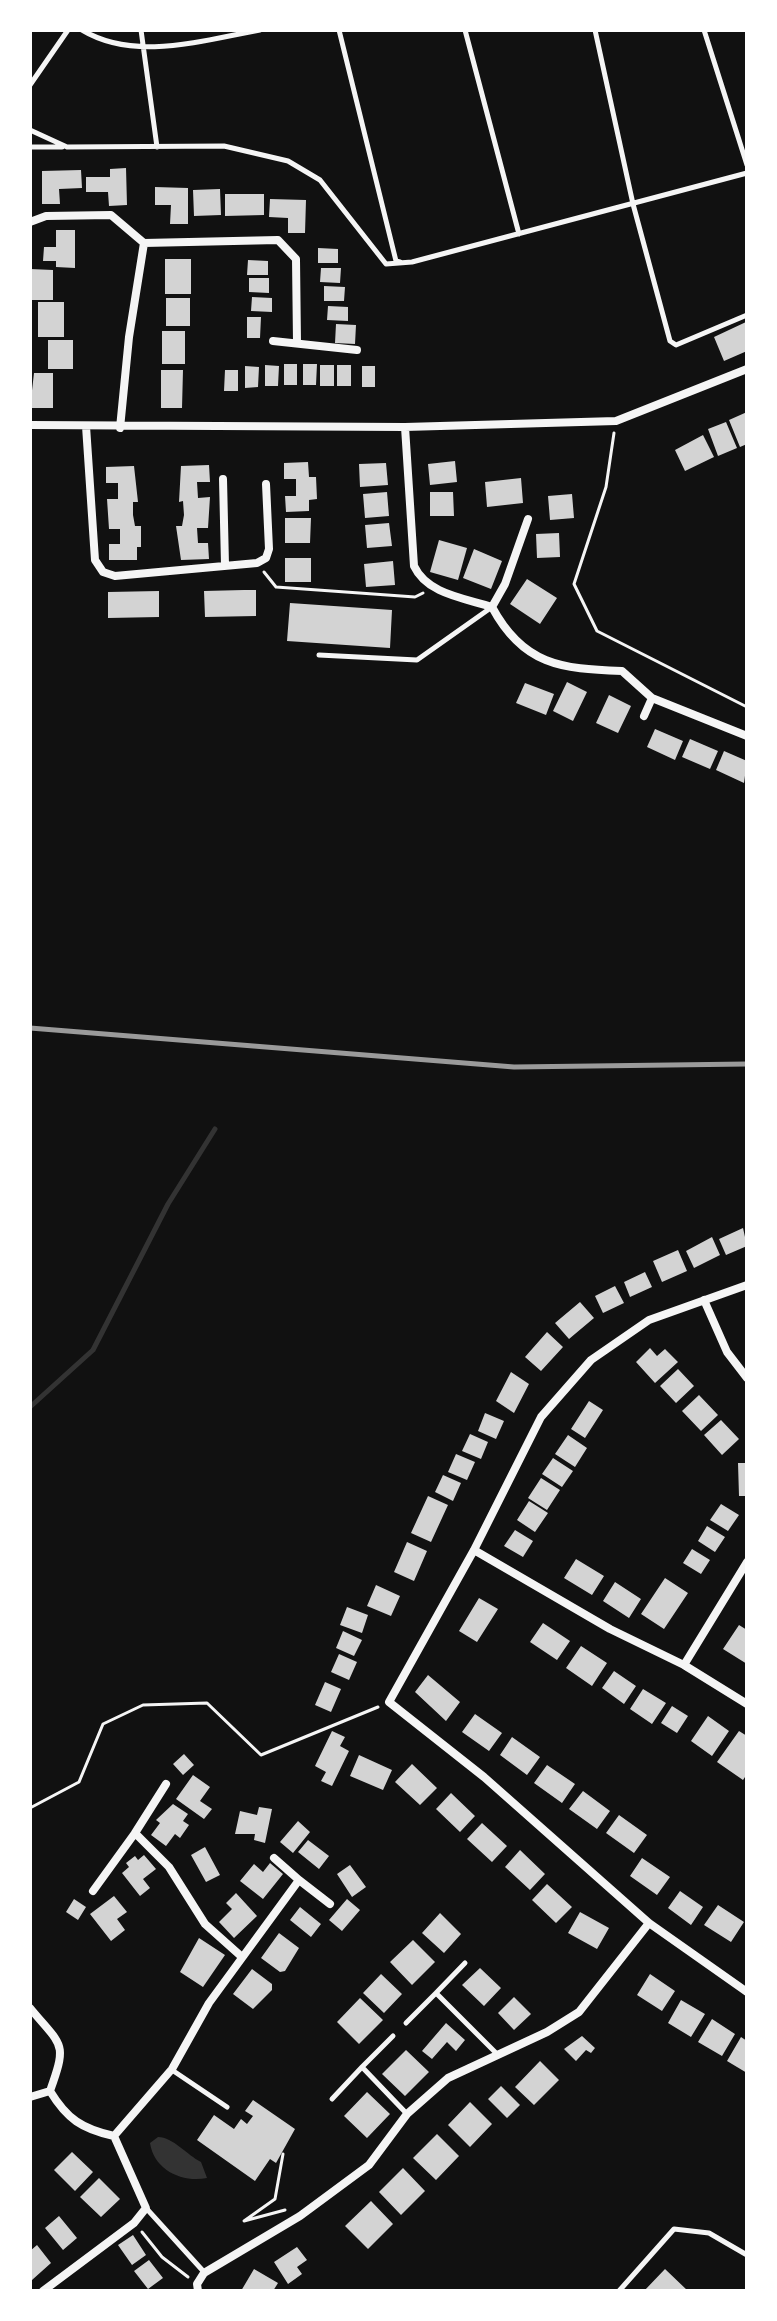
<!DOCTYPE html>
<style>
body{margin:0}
#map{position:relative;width:777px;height:2321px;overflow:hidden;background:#111;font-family:Lato,sans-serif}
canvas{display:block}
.frame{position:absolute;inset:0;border:32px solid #fff;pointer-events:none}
</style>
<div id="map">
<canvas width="777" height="2321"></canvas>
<div class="frame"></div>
</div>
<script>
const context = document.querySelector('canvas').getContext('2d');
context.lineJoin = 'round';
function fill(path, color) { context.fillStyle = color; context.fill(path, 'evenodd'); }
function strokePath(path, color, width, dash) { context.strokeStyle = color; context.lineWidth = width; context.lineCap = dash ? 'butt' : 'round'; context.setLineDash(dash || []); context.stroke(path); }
const water = new Path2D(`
 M158,2137C173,2137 187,2155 201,2162L207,2178C182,2183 154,2170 150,2143Z`);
const stream = new Path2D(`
 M30,1407L93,1350L168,1204L215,1129`);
const building = new Path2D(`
 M126,168L127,205L109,206L108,192H86V177H110V169Z
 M81,170L82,188L59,189L60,204H42V171Z
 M155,187L188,188V224H170L171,205H155Z
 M220,189L221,215L194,216L193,190Z
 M225,194H264V215L225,216Z
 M270,199L306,200L305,233H288V218L269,217Z
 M56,230H75V268L56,267V261H43L44,247H56Z
 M318,248L338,249V263H318Z
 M165,259H191V294H165Z
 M248,260L268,261V275H247Z
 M321,268H341L340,283L320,282Z
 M30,269L53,270V300H30Z
 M249,278H269V293L249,292Z
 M324,286L345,287L344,301H324Z
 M252,297L272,298V312L251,311Z
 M166,298H190V326H166Z
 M38,302H64V337H38Z
 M328,306L348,307V321L327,320Z
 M247,317H261L260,338H247Z
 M746,322L747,351L724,361L714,337Z
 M336,324L356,325L355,344L335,343Z
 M162,331H185V364H162Z
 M48,340H73V369H48Z
 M284,364H297V385H284Z
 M303,364H317L316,385H303Z
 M265,365L279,366L278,386H265Z
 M320,365H334V386H320Z
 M337,365H351V386H337Z
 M245,366L259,367L258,387L245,388Z
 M362,366H375V387H362Z
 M161,370H183L182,408H161Z
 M225,370H238V391H224Z
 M34,373H53V408H30Z
 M747,412V444L740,447L729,420Z
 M726,422L737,448L718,456L708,429Z
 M703,435L714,457L685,471L675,450Z
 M455,461L457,482L430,485L428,464Z
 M308,462L309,477H316L317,499L309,500V511L286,512L285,496H296V479H284V463Z
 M386,463L388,485L360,487L359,464Z
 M209,465L210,482H197L198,498L210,497L208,528H197L198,543H208L209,559L181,560L176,526H182L184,515L183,501L179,502L181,466Z
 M134,466L138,502H133V515L135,526H141V547H137V560H109V544H120V529H109L107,499H118V483H106V467Z
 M521,478L523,503L487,507L485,482Z
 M387,492L389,516L365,518L363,494Z
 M430,492H453L454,516H430Z
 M572,494L574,518L550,520L548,496Z
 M285,518H311L310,543H285Z
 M389,523L392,546L367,548L365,525Z
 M559,533L560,557L537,558L536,534Z
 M439,540L467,548L458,580L430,572Z
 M474,549L502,561L491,589L463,578Z
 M285,558H311V582H285Z
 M393,561L395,585L366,587L364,564Z
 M527,579L557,598L540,624L510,604Z
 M244,590H256V616L205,617L204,591Z
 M159,591V617L108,618V592Z
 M290,603L392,610L390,648L287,641Z
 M567,682L587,692L573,721L553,711Z
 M525,683L554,694L546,715L516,703Z
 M609,695L631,706L618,733L596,723Z
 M655,729L683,741L675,760L647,747Z
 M690,739L718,751L710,769L682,757Z
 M724,751L747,761L744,783L716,770Z
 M743,1228L747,1246L726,1255L719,1239Z
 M712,1237L720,1255L694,1268L686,1251Z
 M678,1250L687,1271L662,1282L653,1261Z
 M645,1272L652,1287L630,1297L624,1282Z
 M615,1286L624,1303L603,1313L595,1296Z
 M580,1302L594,1318L569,1339L555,1323Z
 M547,1332L563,1347L541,1371L525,1357Z
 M650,1348L657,1356L665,1349L678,1362L655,1383L636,1362Z
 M678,1369L694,1386L676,1403L660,1386Z
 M511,1372L529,1384L514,1413L496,1401Z
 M699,1395L718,1415L701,1431L682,1411Z
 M589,1401L603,1410L585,1438L571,1429Z
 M485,1413L504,1421L496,1439L478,1431Z
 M721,1420L739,1439L722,1455L704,1435Z
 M470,1434L488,1442L481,1459L462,1451Z
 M568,1435L587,1448L575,1467L555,1454Z
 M456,1454L475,1462L467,1480L448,1472Z
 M553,1458L573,1471L562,1487L542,1474Z
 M738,1463H747V1496H739Z
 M443,1475L461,1483L453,1501L435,1492Z
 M541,1478L560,1490L547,1510L528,1498Z
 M428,1496L448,1505L431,1542L411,1533Z
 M529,1501L548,1513L535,1532L517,1520Z
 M721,1504L739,1515L728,1531L710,1520Z
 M707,1526L725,1537L715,1552L698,1541Z
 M515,1530L533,1541L523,1557L504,1546Z
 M407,1542L427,1551L414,1581L394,1572Z
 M692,1549L710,1560L701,1574L683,1563Z
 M576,1559L604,1576L592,1595L564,1578Z
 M665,1578L688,1593L664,1629L641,1614Z
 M615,1582L641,1599L629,1618L603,1601Z
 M376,1585L400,1596L391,1616L367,1606Z
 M479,1598L498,1609L477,1642L459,1631Z
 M347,1607L368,1615L362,1633L340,1625Z
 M543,1623L570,1641L557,1660L530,1642Z
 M739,1625L747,1630V1664L723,1649Z
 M343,1631L362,1640L354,1656L336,1648Z
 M581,1646L607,1663L592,1686L566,1668Z
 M339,1654L357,1662L349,1680L331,1672Z
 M614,1671L636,1686L624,1704L602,1688Z
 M428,1675L460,1702L446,1721L415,1692Z
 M325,1682L341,1689L331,1712L315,1705Z
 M643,1689L666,1703L652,1724L630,1709Z
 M672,1706L688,1716L677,1733L661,1723Z
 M475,1714L502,1733L489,1751L462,1732Z
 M708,1716L729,1731L712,1756L691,1741Z
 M332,1731L345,1737L340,1746L349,1751L332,1786L321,1781L326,1772L315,1766Z
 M739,1731L747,1736V1774L743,1780L717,1762Z
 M512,1737L540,1757L527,1775L500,1755Z
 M184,1754L194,1765L183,1775L173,1764Z
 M359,1755L392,1770L383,1790L350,1776Z
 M412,1764L437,1788L420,1805L395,1782Z
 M547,1765L575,1784L562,1803L534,1783Z
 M193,1775L210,1787L200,1801L212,1809L204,1819L176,1799Z
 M583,1791L610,1811L597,1829L569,1809Z
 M451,1793L475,1816L460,1832L436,1809Z
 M173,1804L188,1814L183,1821L189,1825L180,1838L175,1834L166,1846L151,1835L160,1823L156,1820Z
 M259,1807L272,1809L265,1843L254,1840L255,1834H235L240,1811L257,1815Z
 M619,1815L647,1835L634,1853L606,1833Z
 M298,1821L310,1832L293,1853L280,1842Z
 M482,1823L507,1846L492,1862L467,1839Z
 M308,1840L329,1856L319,1869L298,1852Z
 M205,1847L220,1875L206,1882L191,1855Z
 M520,1850L545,1874L530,1890L505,1867Z
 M144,1855L156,1869L143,1879L150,1888L140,1896L122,1873L129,1867L126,1863L135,1856L138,1860Z
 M642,1858L670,1877L657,1895L630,1876Z
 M270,1863L283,1874L263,1899L240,1881L254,1864L263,1872Z
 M350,1865L366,1887L352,1897L337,1874Z
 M547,1884L572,1907L556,1923L532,1900Z
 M680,1891L703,1907L691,1925L668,1908Z
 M236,1893L257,1916L234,1938L219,1922L232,1909L226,1903Z
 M114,1896L127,1912L117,1919L125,1930L111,1941L90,1914Z
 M74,1899L86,1907L78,1920L66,1912Z
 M347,1899L360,1910L342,1931L329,1920Z
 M718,1905L744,1922L731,1942L704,1925Z
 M300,1907L321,1924L311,1937L290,1920Z
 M580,1912L609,1928L597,1949L568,1933Z
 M440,1913L461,1934L444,1953L422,1933Z
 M279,1933L299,1948L285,1971L280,1972L261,1958Z
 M199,1938L225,1955L203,1987L180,1972Z
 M413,1940L435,1962L412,1985L390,1962Z
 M480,1968L501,1988L484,2006L462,1985Z
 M252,1969L272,1984V1990L253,2009L233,1994Z
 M381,1974L402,1994L384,2013L363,1993Z
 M650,1974L675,1991L662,2011L637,1995Z
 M514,1997L531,2014L514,2030L498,2013Z
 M360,1998L383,2020L359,2044L337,2022Z
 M681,2000L705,2014L691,2037L668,2023Z
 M712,2019L735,2034L722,2056L698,2042Z
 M446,2023L465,2040L456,2051L447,2042L432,2059L422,2051Z
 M582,2036L595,2048L591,2053L586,2050L576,2061L564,2049Z
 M741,2037L747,2041V2073L727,2061Z
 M406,2050L429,2072L405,2096L382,2074Z
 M540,2061L559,2080L534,2105L515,2087Z
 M501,2086L520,2105L507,2118L488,2099Z
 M367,2092L390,2114L367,2138L344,2116Z
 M253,2100L295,2129L276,2163L270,2159L255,2181L197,2140L214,2115L234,2129L241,2119L247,2124L253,2116L245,2111Z
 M470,2102L492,2124L470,2147L448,2125Z
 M437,2134L459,2156L436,2180L413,2158Z
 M72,2152L93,2172L75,2191L54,2170Z
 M403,2168L425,2191L401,2215L379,2192Z
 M99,2178L120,2199L101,2217L80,2197Z
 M371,2201L393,2224L368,2249L345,2226Z
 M59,2216L77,2238L63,2250L45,2228Z
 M133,2235L146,2255L132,2265L118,2245Z
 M37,2245L51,2263L32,2280L30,2251Z
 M297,2247L307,2260L297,2267L302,2274L288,2284L274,2262Z
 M149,2260L163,2278L148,2289L134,2271Z
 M254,2269L278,2283L273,2291H241Z
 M665,2269L688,2291H644Z`);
const path = new Path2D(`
 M614,433L606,487L574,584L597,631L747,707
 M264,572L276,587L415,597L423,593
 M30,1808L79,1782L103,1724L143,1705L207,1703L261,1755L378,1707
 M283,2154L275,2199L244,2221L285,2210
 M142,2232L162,2257L188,2277`);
const service = new Path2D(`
 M82,30C135,62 203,40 260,30
 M141,30L157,147
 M339,30L396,261L400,262
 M465,30L519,234
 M595,30L633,204L670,341L676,345L747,315
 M704,30L747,165
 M30,85L68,30
 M30,130L67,147L224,146L288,161L320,180L386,264L412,262L747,173
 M30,147H62
 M319,655L417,660L492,607
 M436,1993L465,1963
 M406,2023L436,1993L496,2053
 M393,2036L362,2067L407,2114
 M172,2070L227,2107
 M332,2099L362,2067
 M146,2208L204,2272
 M619,2291L674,2229L709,2233L747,2255`);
const minor = new Path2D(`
 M30,222L46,216L111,215L144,243L129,337L120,428
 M144,243L278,240L296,259L297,342
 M273,341L357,350
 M30,425L405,427L616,421L747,369
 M86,426L95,560L103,572L115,576L257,563L266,558L269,549L266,484
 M405,427L414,566C427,594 464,598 492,607C523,665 561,669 622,671L652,698L747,736
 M223,479L225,565
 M492,607L505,584L528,519
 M644,716L652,698
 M747,1285L649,1320L591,1360L541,1417L474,1550L389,1702L484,1777L649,1923L747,1992
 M704,1300L727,1352L747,1378
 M474,1550L610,1629L684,1665L747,1704
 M684,1665L747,1562
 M166,1784L135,1833L169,1867L205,1924L242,1957
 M299,1880L330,1904
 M93,1891L135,1833
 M30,2008C62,2047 68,2041 50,2091L30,2097
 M50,2091C67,2119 82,2129 114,2136
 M114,2136L172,2069L209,2003L299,1880L274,1858
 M43,2291L134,2223L146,2208L114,2136
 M198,2291L197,2284L204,2273L300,2216L369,2165L407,2114L448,2078L547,2032L579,2012L649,1923`);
const rail = new Path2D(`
 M30,1028L514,1067L747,1064`);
fill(water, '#333');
strokePath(stream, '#333', 5);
fill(building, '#d3d3d3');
strokePath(path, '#f5f5f5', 3);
strokePath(service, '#f5f5f5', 5);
strokePath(minor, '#f5f5f5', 8);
strokePath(rail, '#9a9a9a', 5);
</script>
